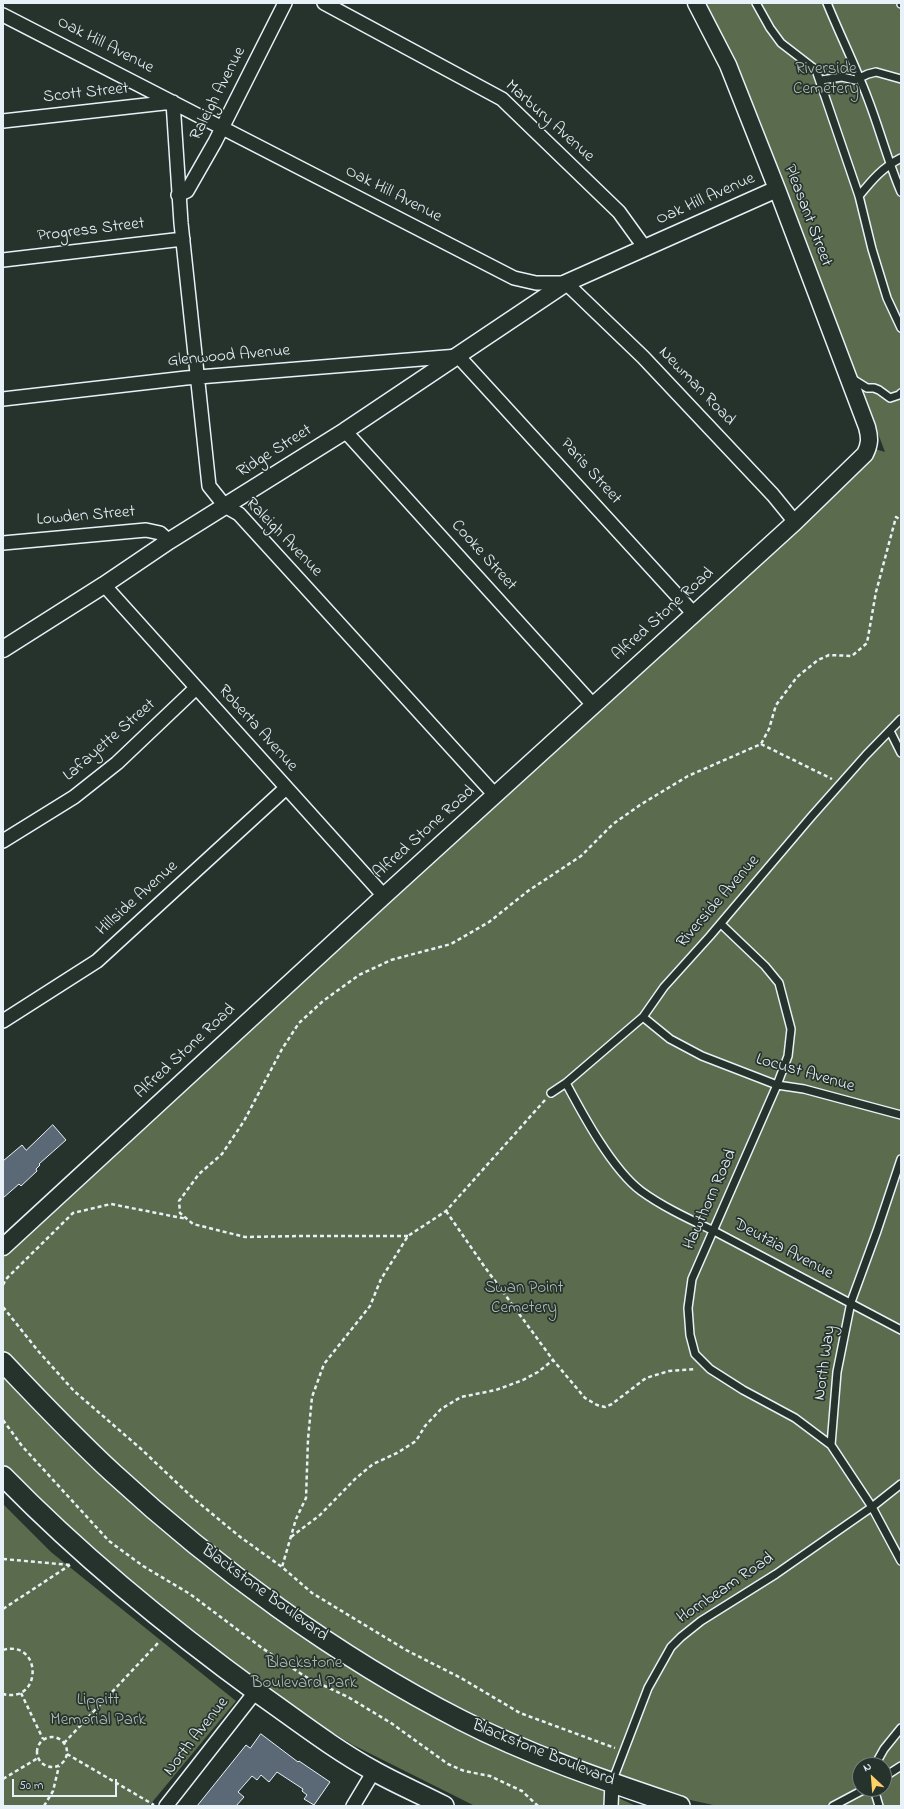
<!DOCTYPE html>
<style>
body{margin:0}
#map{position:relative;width:904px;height:1809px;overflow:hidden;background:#26332d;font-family:"Indie Flower",sans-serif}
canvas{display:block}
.frame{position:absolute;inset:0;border:4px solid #e8f1f8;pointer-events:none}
.north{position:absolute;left:852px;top:1757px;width:40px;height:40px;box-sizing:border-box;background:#26332d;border:1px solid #747f7e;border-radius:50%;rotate:334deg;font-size:11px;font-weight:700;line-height:16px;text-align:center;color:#e8f1f8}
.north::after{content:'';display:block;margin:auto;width:14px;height:18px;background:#ffd166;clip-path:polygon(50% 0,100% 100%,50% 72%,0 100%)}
.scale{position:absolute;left:12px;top:1779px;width:105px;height:18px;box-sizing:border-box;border:2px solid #e8f1f8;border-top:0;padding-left:5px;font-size:12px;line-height:14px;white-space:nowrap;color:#e8f1f8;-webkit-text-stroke:3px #26332d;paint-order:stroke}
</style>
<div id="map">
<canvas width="904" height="1809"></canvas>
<div class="frame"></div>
<div class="north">N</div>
<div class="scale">50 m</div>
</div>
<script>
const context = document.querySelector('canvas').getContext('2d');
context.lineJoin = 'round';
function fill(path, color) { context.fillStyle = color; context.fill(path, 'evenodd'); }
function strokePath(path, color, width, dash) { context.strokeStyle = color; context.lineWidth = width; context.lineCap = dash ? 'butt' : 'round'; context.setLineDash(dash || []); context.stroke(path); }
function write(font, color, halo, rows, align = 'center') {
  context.font = font + ' "Indie Flower",sans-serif'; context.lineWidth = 3.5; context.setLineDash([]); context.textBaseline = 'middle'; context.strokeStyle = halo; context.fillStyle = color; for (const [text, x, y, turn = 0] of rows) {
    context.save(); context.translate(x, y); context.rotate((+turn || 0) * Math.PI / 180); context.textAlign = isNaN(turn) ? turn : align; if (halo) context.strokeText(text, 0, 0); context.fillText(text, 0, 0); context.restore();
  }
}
const green = new Path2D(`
 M701,3H901V1806H718L690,1800L590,1767L427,1705L232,1573L3,1363V1254L875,449L885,452L759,118L755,120ZM860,1765H884V1789H860Z
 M3,1374L66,1440L136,1507L200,1557L467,1729L636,1806H475L353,1745L286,1704L149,1599L23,1487L3,1466Z
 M3,1504L51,1552L236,1701L149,1806H3Z`);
const building = new Path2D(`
 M53,1125L66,1140L39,1164L40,1165L36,1169L37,1171L21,1186L19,1184L3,1198V1161L22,1145L26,1150Z
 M261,1734L298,1762L299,1761L330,1782L314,1805L304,1799L307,1795L302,1791L303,1789L277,1772L269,1782L261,1775L257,1780L252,1776L238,1792L244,1797L236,1806H197L246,1745L250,1748Z`);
const path = new Path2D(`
 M761,744L832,779
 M545,1100L446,1211L408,1236L381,1279L370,1306L324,1364L312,1397L308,1439L306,1498L296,1519L282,1567L312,1593L406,1650L461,1678L520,1713L615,1748
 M446,1211L484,1266L553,1360L585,1398L597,1405L605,1407L612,1404L646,1378L669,1371L696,1369
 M408,1236H299L245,1237L193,1224L180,1213L179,1201L199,1174L222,1154L244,1121L282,1049L299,1023L323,1001L359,975L391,960L451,944L489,922L528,891L581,856L613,824L640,805L688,776L761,744L769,729L776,705L797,677L818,660L829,655L852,656L867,643L876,592L896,517L901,520
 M3,1285L6,1279L73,1213L111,1204L187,1219
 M3,1307L39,1352L74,1391L140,1448L193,1498L239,1536L282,1567
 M3,1420L22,1446L109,1541L143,1566L190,1594L262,1648L306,1677L348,1697L391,1723L448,1764L464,1771L490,1776L522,1791L538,1806
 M291,1537L320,1515L355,1479L373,1464L397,1453L416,1441L425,1426L441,1409L461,1397L496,1390L523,1380L538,1372L553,1360
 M3,1559L70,1565
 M3,1609L70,1565
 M3,1650C42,1639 43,1704 3,1694
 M21,1693L43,1739
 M37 1752a15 15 0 1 1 30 0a15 15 0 1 1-30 0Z
 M64,1743L159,1642
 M67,1754L154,1805
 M3,1779L38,1758
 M44,1806L53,1791L59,1766`);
const service = new Path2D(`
 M756,3L770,28L781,43L816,70L859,196L872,249L887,298L901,328
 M827,3C840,35 856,67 868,99C880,130 888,162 901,192
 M901,3V4
 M821,80L842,77L855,80L868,74L876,72L901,79
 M859,196C872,180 883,167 901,158
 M851,378L867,388H874L879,390L890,398L899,395L901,393
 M890,731L901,753
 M721,924L765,966L779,983L791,1029L788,1056L777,1085L692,1279L688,1308L690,1335L695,1354L710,1369L743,1390L795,1418L831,1445
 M643,1017L670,1039L702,1056L777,1085L804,1089L901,1115
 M566,1083C583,1115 612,1169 641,1191C663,1207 689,1219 714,1231L901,1330
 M551,1093L566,1083L643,1017L664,987L710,936L811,817L866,755L901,719
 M901,1159L877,1231L851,1302L837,1372L831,1445L872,1507L901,1561
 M875,1765L884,1749L901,1728
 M884,1777L901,1766
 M612,1782L648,1688L671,1647L681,1637L701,1621L776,1574L872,1507L901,1484
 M874,1789L879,1806
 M833,1806L865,1789`);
const minor = new Path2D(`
 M324,3L502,99L619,212L645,248
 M3,15L514,278L536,283H566L643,357L773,495L795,522
 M3,121L173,102L181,223L209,486L225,506L239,514L495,795
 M178,195L187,191L215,142L285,3
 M3,260L183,239
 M3,399L186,378L458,356L694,614
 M345,431L594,706
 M3,543L146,530L160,533L169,541
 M104,585L384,896
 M3,841L74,797L117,763L196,688
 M3,1021L97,961L286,788
 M166,1806L256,1691
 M353,1806L374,1771
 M611,1806L612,1783`);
const tertiary = new Path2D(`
 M3,649L104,585L169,541L345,431L566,283L777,189
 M3,1247L384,896L795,522L865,454C870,444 870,438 867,427L777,189L728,65L696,3`);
const secondary = new Path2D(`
 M3,1362C38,1399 75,1438 113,1473C216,1568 336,1656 461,1720C531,1756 606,1781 680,1806
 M3,1476C82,1557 170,1629 261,1695C298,1721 334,1749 374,1771C397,1784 421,1794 444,1806`);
const streetNames = [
 ["Oak Hill Avenue",105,46,27],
 ["Scott Street",86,94,-6],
 ["Raleigh Avenue",219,94,-63],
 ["Marbury Avenue",549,122,42],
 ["Oak Hill Avenue",393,195,27],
 ["Oak Hill Avenue",706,200,-24],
 ["Pleasant Street",807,216,69],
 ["Progress Street",91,231,-7],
 ["Glenwood Avenue",229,357,-5],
 ["Newman Road",696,387,46],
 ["Ridge Street",275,452,-32],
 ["Paris Street",590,472,48],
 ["Lowden Street",86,517,-5],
 ["Raleigh Avenue",283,538,46],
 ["Cooke Street",483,556,48],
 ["Alfred Stone Road",664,615,-42],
 ["Roberta Avenue",257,729,48],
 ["Lafayette Street",110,741,-41],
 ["Alfred Stone Road",425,833,-42],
 ["Hillside Avenue",138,899,-42],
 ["Riverside Avenue",719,902,-49],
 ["Alfred Stone Road",186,1052,-43],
 ["Locust Avenue",805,1074,16],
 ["Hawthorn Road",711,1200,-66],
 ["Deutzia Avenue",783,1250,28],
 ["North Way",826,1363,-82],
 ["Hornbeam Road",726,1589,-34],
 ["Blackstone Boulevard",264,1594,36],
 ["North Avenue",197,1737,-52],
 ["Blackstone Boulevard",543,1754,22]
];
const parkNames = [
 ["Riverside",826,70],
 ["Cemetery",826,90],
 ["Swan Point",524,1289],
 ["Cemetery",524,1309],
 ["Blackstone",304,1664],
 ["Boulevard Park",304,1684],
 ["Lippitt",98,1701],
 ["Memorial Park",98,1721]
];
fill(green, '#5b6b4d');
fill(building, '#5b6875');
strokePath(building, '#e8f1f8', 1);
strokePath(service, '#e8f1f8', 10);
strokePath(minor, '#e8f1f8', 16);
strokePath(tertiary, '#e8f1f8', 19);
strokePath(secondary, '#e8f1f8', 22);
strokePath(path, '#e8f1f8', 2.5, [4, 3]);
strokePath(service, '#26332d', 7);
strokePath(minor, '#26332d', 13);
strokePath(tertiary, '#26332d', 16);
strokePath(secondary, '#26332d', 19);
write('17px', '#e8f1f8', '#26332d', streetNames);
write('17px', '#b0bbb4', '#26332d', parkNames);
</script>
